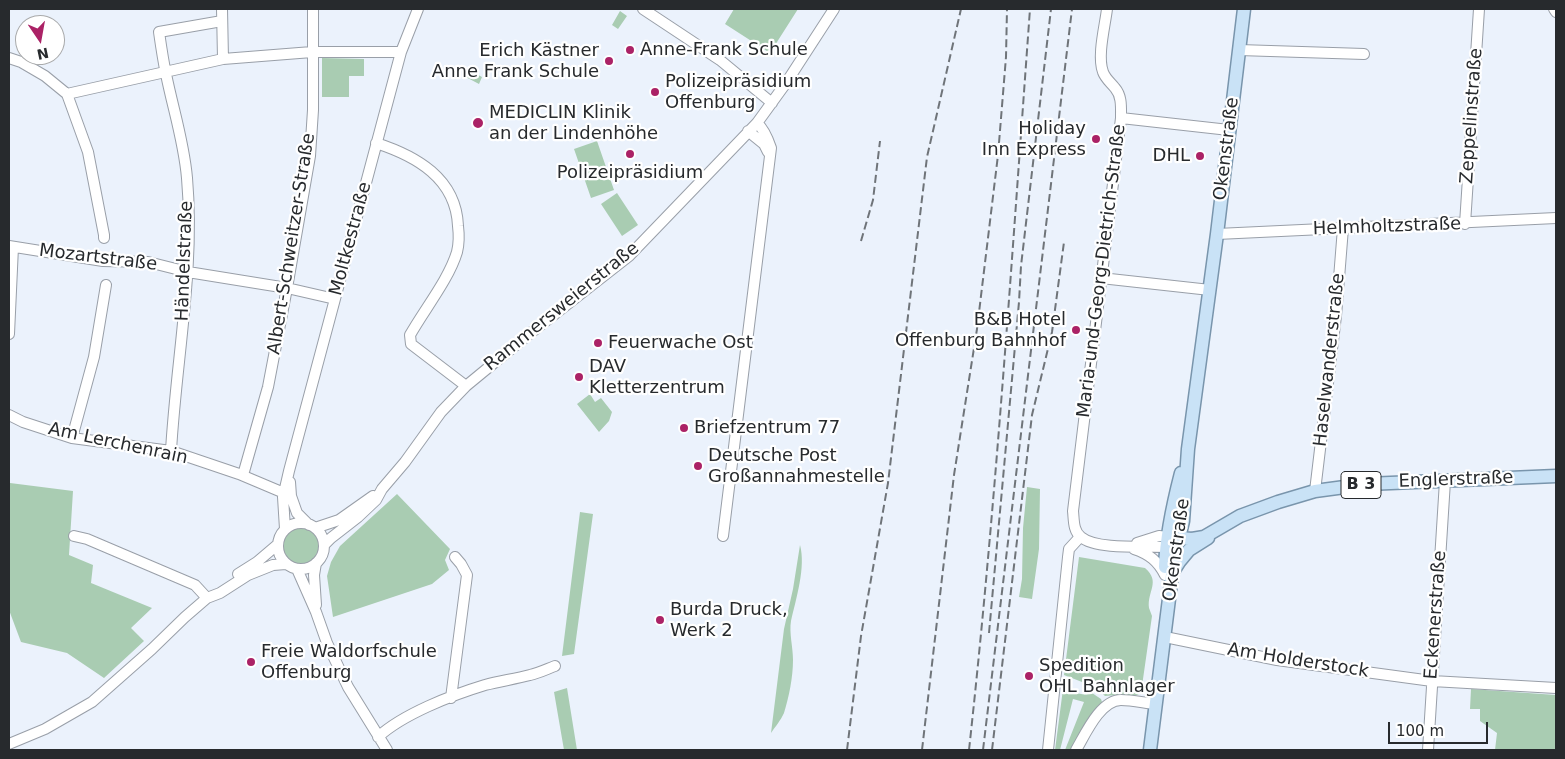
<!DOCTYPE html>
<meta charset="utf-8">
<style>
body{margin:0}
#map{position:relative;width:1565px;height:759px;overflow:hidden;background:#ebf2fc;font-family:"DejaVu Sans",sans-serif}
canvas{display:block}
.frame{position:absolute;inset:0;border:10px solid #272a2d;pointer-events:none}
.north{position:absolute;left:15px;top:15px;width:50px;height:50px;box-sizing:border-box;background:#fff;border:1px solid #a9aaab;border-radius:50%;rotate:168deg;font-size:14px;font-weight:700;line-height:20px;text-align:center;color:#272a2d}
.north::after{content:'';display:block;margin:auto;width:18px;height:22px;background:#ab2266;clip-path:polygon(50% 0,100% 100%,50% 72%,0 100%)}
.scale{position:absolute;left:1388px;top:722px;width:100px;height:22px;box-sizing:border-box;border:2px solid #272a2d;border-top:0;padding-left:6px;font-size:15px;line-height:18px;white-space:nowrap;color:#272a2d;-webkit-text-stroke:4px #fff;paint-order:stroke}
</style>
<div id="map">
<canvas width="1565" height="759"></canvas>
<div class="frame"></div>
<div class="north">N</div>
<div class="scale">100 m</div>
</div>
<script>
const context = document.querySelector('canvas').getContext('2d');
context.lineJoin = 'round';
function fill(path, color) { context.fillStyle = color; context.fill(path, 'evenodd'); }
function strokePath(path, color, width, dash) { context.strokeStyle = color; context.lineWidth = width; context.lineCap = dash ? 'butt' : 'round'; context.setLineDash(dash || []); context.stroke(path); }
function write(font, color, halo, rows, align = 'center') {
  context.font = font + ' "DejaVu Sans",sans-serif'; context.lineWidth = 4.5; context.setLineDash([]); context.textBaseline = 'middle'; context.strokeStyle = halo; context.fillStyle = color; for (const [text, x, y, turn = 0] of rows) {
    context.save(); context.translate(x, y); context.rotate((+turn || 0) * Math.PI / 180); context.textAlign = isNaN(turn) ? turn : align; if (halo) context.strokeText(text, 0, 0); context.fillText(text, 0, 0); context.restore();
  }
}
const green = new Path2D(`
 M734,9H798L770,53L725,24Z
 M620,11L627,16L618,29L612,25Z
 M322,58L364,59V76H349V97H322Z
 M465,68L482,77L479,84L462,75Z
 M597,141L614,190L591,198L574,149Z
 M617,193L638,225L622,236L601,204Z
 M590,394L595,402L601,398L612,412L609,421L599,432L577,404Z
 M9,482L10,483L73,491L69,555L93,565L91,583L152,608L131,628L144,641L104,678L67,653L21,642L9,610Z
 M1027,487L1040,489L1039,549L1032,599L1019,597L1022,579L1023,528Z
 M397,494L450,549L445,560L449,570L432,584L333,617L327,576L331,562L340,546Z
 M580,512L593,514L574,654L562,656Z
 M281 545a19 19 0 1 1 38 0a19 19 0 1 1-38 0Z
 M800,545C806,567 796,599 791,621C789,633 793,647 793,660C793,677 789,697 784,713C781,720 775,727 771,733L784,629L793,589Z
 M1079,557L1145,568C1161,582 1147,591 1149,608C1150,611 1151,613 1152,616L1141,693L1135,696L1117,695L1105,696L1095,687L1064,675Z
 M567,688L577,750H564L554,692Z
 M1066,688C1075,692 1082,697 1092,693L1101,699L1102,702L1073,750H1065L1084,702L1073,699L1060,750H1055L1063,689Z
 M1471,689L1556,695V750H1495L1497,733L1480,721V709H1470Z`);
const minor = new Path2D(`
 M222,9L223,59
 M643,9L720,60L772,103
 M1107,9C1105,26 1097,56 1103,72C1105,78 1110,82 1115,88C1122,96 1121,107 1121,118L1073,511C1074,520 1073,531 1081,537C1096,550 1146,546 1166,547
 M1554,9L1556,12
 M1239,50L1364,54
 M9,58L21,62L45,76L67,94L88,152L104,235V238
 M67,94L223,59L312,52H401
 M1121,118L1229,130
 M748,131L764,144L768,152
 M376,143C416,156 456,178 458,226C459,234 459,244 457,252C449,279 424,310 410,335L411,344L466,386
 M1465,224L1479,9
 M1217,234L1556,218
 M9,246L103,261L148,262L188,272L287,288L335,299
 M1101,278L1210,290
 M9,334L13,247
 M9,415L23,422L72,438L171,451L239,474L284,493
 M72,438L94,357L106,285
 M171,451C176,361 195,269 187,178C184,142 173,109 166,74C163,60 161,46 159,32L222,21
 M243,475L268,387L287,288L310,156L313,110V9
 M290,482L291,496L297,513L309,525
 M1315,491L1336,316L1343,228
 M278 546a23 23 0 1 1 46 0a23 23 0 1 1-46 0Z
 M315,528L339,520L373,496
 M285,529L283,497L289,471L401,52L418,9
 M74,536L87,539L195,585L207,598
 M723,536L771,148C768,139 764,129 757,123
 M1137,543L1159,536L1168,537
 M324,545L331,538L358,517L376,500L382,489L405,462L441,412L466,386L528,335L629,256L757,123L786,83L834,9
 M1134,549C1149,554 1158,561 1165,575
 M297,569L316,612L327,643L348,687L387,750
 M238,574L257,562L277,545
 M316,605L314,575L316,563
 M1165,637L1277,660L1432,681L1556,688
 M451,698L467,575L461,564L455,557
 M378,737C403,714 452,695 485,685C500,681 515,679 530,675C539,673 547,669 555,666
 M9,744L45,729L92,702L152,649L185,617L207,598L220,593L248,575L273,565L286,564
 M1048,750L1068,557L1069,549L1080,537
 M1076,750C1085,735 1100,700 1121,700C1132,700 1145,703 1156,704
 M1428,750L1445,481`);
const major = new Path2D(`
 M1168,537L1192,539L1204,537L1240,516L1278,502L1315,491L1367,484L1556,476
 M1165,567C1166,535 1173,504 1181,473
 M1174,570L1179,562L1189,550L1208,538
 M1150,750L1174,559L1183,521L1188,449L1217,234L1244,9`);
const rail = new Path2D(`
 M861,241L873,200L880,141
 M989,633L1019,302L1021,266L1051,9
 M847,750L861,636L888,483L927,157L961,9
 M922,750L954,475L977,329L998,155L1006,57L1007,9
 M969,750C996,504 1012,256 1030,9
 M983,750L1072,9
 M992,750L1032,415L1052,332L1064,242`);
const markers = [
 [630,50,5,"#ab2266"],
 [609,61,5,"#ab2266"],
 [655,92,5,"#ab2266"],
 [478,123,6,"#ab2266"],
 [1096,139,5,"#ab2266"],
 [630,154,5,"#ab2266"],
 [1200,156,5,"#ab2266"],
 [1076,330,5,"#ab2266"],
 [598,343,5,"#ab2266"],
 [579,377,5,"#ab2266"],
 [684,428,5,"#ab2266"],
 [698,466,5,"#ab2266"],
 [660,620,5,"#ab2266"],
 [251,662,5,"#ab2266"],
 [1029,676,5,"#ab2266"]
];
const shields = [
 [1361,485,40]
];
const shieldNames = [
 ["B 3",1361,485]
];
const poiNames = [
 ["Anne-Frank Schule",640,50],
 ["Erich Kästner",599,51,"right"],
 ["Anne Frank Schule",599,72,"right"],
 ["Polizeipräsidium",665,82],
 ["Offenburg",665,103],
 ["MEDICLIN Klinik",489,113],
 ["an der Lindenhöhe",489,134],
 ["Holiday",1086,129,"right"],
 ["Inn Express",1086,150,"right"],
 ["DHL",1190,156,"right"],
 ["Polizeipräsidium",630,173,"center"],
 ["B&B Hotel",1066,320,"right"],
 ["Offenburg Bahnhof",1066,341,"right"],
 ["Feuerwache Ost",608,343],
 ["DAV",589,367],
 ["Kletterzentrum",589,388],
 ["Briefzentrum 77",694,428],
 ["Deutsche Post",708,456],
 ["Großannahmestelle",708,477],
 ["Burda Druck,",670,610],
 ["Werk 2",670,631],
 ["Freie Waldorfschule",261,652],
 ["Offenburg",261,673],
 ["Spedition",1039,666],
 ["OHL Bahnlager",1039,687]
];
const streetNames = [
 ["Zeppelinstraße",1472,116,-86],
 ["Okenstraße",1227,149,-83],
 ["Helmholtzstraße",1387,227,-2],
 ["Moltkestraße",351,239,-75],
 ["Albert-Schweitzer-Straße",292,244,-81],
 ["Mozartstraße",98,258,7],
 ["Händelstraße",185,261,-88],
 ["Maria-und-Georg-Dietrich-Straße",1102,271,-83],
 ["Rammersweierstraße",562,307,-39],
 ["Haselwanderstraße",1330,360,-84],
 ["Am Lerchenrain",118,444,12],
 ["Englerstraße",1456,480,-2],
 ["Okenstraße",1177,550,-82],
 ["Eckenerstraße",1436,615,-86],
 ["Am Holderstock",1298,661,9]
];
fill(green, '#a9ccb2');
strokePath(minor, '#999fa8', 12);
strokePath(major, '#7995ac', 15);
strokePath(minor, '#fff', 10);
strokePath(major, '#c9e2f6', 12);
strokePath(rail, '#6f7479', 2, [8, 4]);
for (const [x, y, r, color] of markers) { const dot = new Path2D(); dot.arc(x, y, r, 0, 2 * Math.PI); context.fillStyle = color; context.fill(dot); strokePath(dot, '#fff', 2); }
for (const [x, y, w] of shields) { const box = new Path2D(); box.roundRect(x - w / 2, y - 13.5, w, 27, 4); context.fillStyle = '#fff'; context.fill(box); strokePath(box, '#272a2d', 1); }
write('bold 16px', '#272a2d', null, shieldNames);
write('18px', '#272a2d', '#fff', poiNames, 'left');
write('18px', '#272a2d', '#fff', streetNames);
</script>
